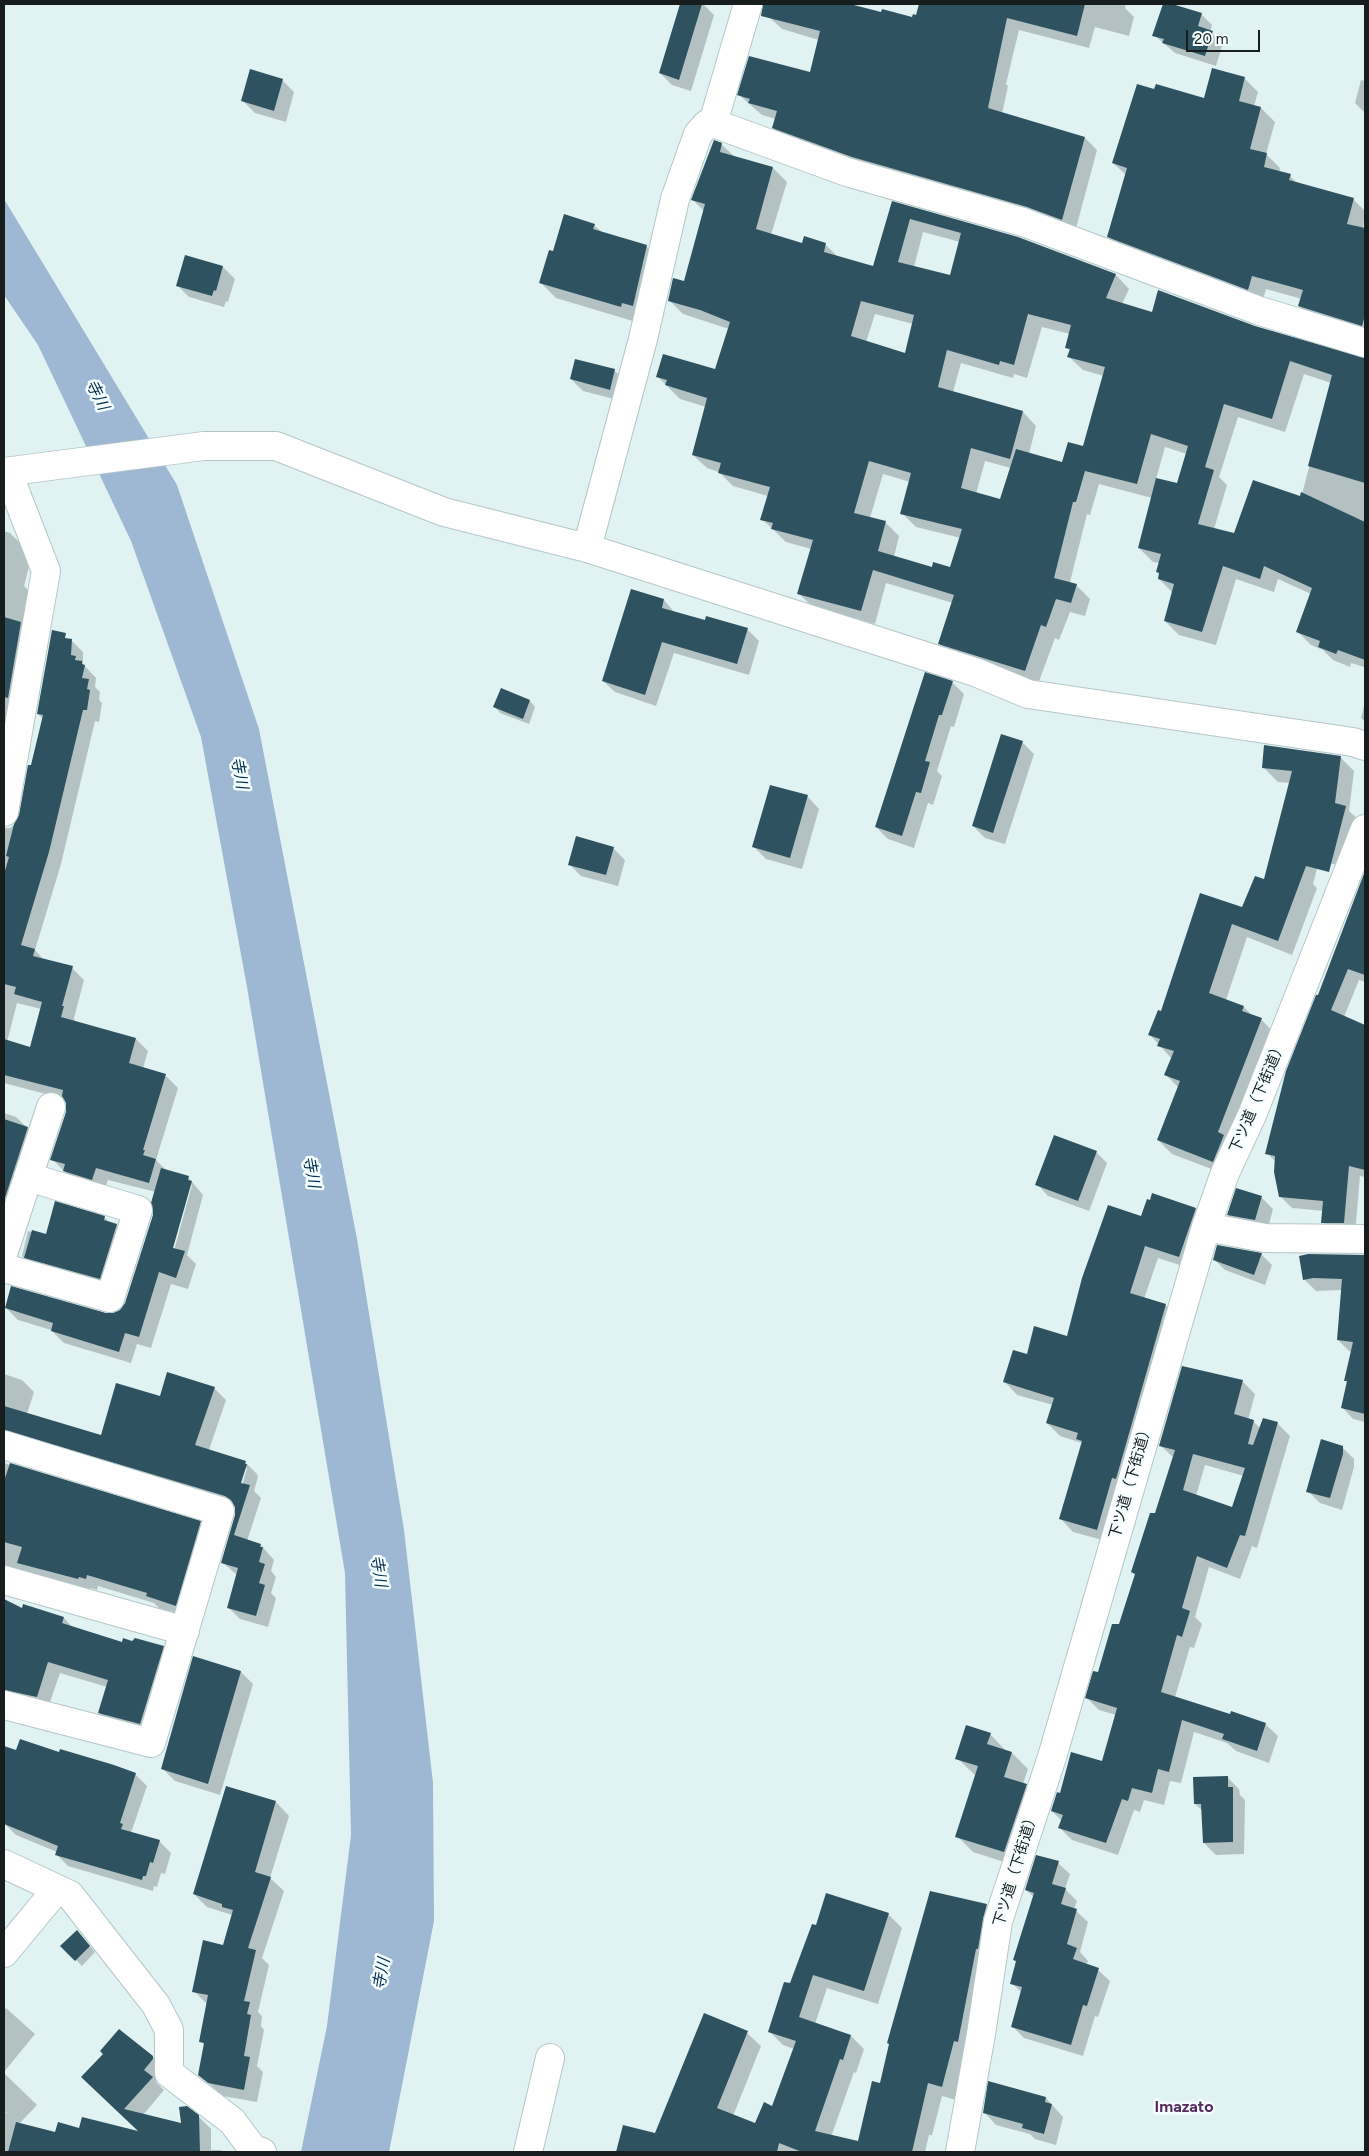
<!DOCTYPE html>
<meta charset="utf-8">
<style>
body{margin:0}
#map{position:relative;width:1369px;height:2156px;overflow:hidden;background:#e1f2f3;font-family:Figtree,sans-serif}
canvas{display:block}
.frame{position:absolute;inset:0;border:5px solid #171d1d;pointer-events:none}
.scale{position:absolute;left:1186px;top:30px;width:74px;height:22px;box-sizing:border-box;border:2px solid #171d1d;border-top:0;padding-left:6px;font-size:15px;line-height:18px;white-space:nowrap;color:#171d1d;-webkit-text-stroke:4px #f4fefe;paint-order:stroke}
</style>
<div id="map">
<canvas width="1369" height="2156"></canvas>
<div class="frame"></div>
<div class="scale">20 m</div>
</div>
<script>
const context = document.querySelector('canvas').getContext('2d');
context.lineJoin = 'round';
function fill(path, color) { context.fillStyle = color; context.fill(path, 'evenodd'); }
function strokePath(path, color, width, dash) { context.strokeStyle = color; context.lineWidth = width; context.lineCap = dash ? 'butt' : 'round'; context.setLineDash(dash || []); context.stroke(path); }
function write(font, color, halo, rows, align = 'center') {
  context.font = font + ' Figtree,"Noto Sans JP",sans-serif'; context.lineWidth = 5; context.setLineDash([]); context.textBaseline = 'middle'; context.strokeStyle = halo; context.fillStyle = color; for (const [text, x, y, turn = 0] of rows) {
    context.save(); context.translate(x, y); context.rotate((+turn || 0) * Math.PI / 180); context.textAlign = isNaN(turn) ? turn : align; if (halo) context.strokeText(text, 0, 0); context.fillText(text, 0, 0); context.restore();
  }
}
const water = new Path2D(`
 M4,199L177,485L259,729L357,1239L404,1530L433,1783L434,1921L389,2152H301L327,2026L351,1835L345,1573L247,987L201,737L131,541L38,345L4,295Z`);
const shadow = new Path2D(`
 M682,4H703L714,15L691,91L672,85L660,73Z
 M766,4H845L882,14L913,19L917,17L920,4H1126L1125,8L1134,17L1129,36L1095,27L1089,48L1019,30L1006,84L1008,86L1002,114L1085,138L1097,150L1075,232L786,140L773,128L776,119L762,115L739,95L811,74L819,40L782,29L769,17Z
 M1164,4L1201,14L1212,25L1210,32L1223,43L1216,66L1175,53L1154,35Z
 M1244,78L1258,92L1254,106L1261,108L1275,122L1266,154L1280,168L1279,173L1290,176L1298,184L1353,199L1365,211L1363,229H1365V336L1313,320L1299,306L1302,299L1266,289L1262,303L1122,250L1108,236L1126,175L1113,163L1205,99Z
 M282,80L294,92L286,122L255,113L243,101Z
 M1361,80L1365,81V113L1355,103Z
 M721,144L735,157L773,168L787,182L771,235L803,245H826L839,258L874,268L893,203L1116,275L1129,289L1122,304L1153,313L1254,327L1365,359L1364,667L1351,663L1350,667L1333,660L1323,650L1311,645L1297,631L1311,594L1278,579L1274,592L1236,579L1216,645L1179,635L1165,621L1173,593L1159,579L1160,563L1153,562L1139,548L1152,498L1099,484L1090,515L1087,514L1070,582L1076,585L1090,599L1085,616L1070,612L1059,640L1055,638L1038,684L954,657L940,644L953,603L886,583L875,624L813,607L799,594L811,549L786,542L762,519L768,496L733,486L719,472L707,468L693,455L706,407L680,399L657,376L716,370L729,329L683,314L669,300L684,283L704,211L693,200ZM923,232L960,242L951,277L914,267ZM875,314L913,324L906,354L866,342ZM1042,327L1070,334L1066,347L1070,351L1069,357L1083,370L1104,376L1084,448L1062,464L1029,454L1036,426L1023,412L953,392L961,363L1013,378L1014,374L1027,378ZM1304,374L1331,383L1301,498L1235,535L1214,529L1227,485L1219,477L1238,417L1285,432ZM1165,447L1187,454L1178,485L1156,479ZM985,461L1011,468L1001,501L976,494ZM883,474L910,482L902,513L916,527L961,538L952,568L932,569L894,557L899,536L886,523L870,518Z
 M594,225L603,233L646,246L662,262L636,322L556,298L541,283L554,253Z
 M186,256L223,267L235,279L228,302L226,301L224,307L189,297L177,285Z
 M576,360L615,371L627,383L622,401L583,391L571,379Z
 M4,531L10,533L22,545L31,559L24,586L34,596L4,741Z
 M631,590L664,600L675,613L706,622L747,629L759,641L749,675L674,653L656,706L615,692L603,681Z
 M71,640L83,652V664L96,678L95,687L100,692L99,700L102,703L99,722L95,721L61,864L35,950L44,960L72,968L84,980L74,1018L75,1022L136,1039L148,1051L143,1068L166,1076L178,1088L156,1160L167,1171L188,1177L203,1195L187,1255L196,1264L188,1289L171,1284L151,1348L137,1344L131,1363L64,1343L51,1330L18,1320L6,1308L113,1314L121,1311L126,1303L154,1215L156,1192L108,1180L104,1191L76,1183L52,1159L67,1112V1103L65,1099L4,1083V828H10L17,822L43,719L38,714ZM17,1003L41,1009L31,1048L7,1042ZM190,1185H192L173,1254H171Z
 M952,682L964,694L954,727L951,726L937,771L942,776L933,805L928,803L914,848L888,839L876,827Z
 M502,690L530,701L535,707L529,724L500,713L495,707Z
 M1365,702V728L1364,726L1365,722L1361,718Z
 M1022,742L1034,754L1005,844L985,838L973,826Z
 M1340,757L1354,771L1349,811L1360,821L1348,867L1319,861L1313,884L1317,888L1292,955L1247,937L1226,1000L1244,1007L1253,1016L1261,1019L1275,1034L1227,1175L1172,1154L1158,1140L1178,1087L1166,1075L1172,1059L1150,1035L1161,1013L1265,881L1290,783L1278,782L1263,767Z
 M807,796L819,809L802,869L766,859L754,847Z
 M613,848L625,860L618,886L581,876L569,864Z
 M1358,892L1365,894V982L1359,980L1344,1017L1365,1026V1177L1360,1176L1355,1234H1334L1323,1222L1324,1211L1292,1208L1280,1196L1276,1162L1267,1153L1319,997Z
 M4,1113L16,1117L40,1140L4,1250Z
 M1096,1152L1107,1163L1089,1211L1048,1196L1037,1184Z
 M1261,1197L1273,1209L1267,1232L1240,1227L1228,1215Z
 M1196,1209L1208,1221L1192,1269L1158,1258L1144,1299L1166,1306L1178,1318L1110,1542L1073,1532L1061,1519L1082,1443L1060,1436L1047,1423L1053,1405L1017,1395L1005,1382L1028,1356L1068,1337L1142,1217Z
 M104,1217L110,1223L117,1225L126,1234L109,1287L31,1265L22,1256L28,1231L47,1236Z
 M1261,1254L1272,1265L1265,1285L1225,1270L1214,1259Z
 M1365,1255V1422L1353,1419L1342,1407L1348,1383L1345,1380L1352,1352L1349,1351L1338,1340L1342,1290L1316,1291L1304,1279L1301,1257Z
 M4,1374L22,1380L34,1392L27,1414L102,1437L161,1397L214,1388L226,1400L209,1450L245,1462L257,1474L258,1477L254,1491L261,1498L247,1541L261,1545L274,1560L271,1571L276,1577L271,1593L276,1598L268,1627L240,1619L228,1607L237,1575L222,1562L236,1515V1507L21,1441L4,1447ZM244,1468H247L241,1489L238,1488Z
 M1242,1381L1255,1394L1248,1420L1253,1421L1260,1428L1277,1423L1290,1436L1257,1548L1252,1546L1240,1579L1209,1567L1195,1617L1202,1624L1194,1648L1190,1647L1175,1697L1231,1716L1265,1724L1278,1736L1269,1763L1236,1751L1227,1743L1194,1732L1181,1783L1170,1781L1164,1805L1144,1800L1140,1812L1134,1810L1118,1855L1072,1840L1060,1828L1062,1821L1052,1811L1061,1794L1102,1763L1116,1715L1099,1710L1087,1698L1120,1625L1136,1575L1133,1572L1156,1514L1174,1458L1160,1445ZM1205,1465L1244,1476L1233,1508L1196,1496Z
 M1342,1447L1354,1459V1467L1342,1510L1320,1503L1308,1491Z
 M4,1463L200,1523L212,1534L187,1616L159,1608L154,1603L98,1586L97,1590L90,1588V1590L48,1580L4,1565Z
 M4,1601L23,1610L24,1606L64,1618L73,1628L123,1643L163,1647L175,1659L152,1735L111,1724L99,1713L107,1687L60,1673L48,1708L4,1701Z
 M194,1658L241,1672L253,1684L220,1795L175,1781L163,1769Z
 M990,1734L1006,1751L1012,1753L1028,1769L1023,1784L1042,1801L1020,1867L973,1852L957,1836L976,1776L957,1758Z
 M4,1748L17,1751L60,1753L135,1774L147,1786L131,1833L159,1841L171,1853L165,1874L161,1873L157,1887L154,1886L153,1891L68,1866L56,1854L57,1852L16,1835L4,1823L6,1819L4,1818Z
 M1227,1777L1239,1789L1240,1795L1245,1800L1244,1854L1216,1855L1204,1843L1203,1811L1195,1804Z
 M276,1802L289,1816L270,1878L284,1891L262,1958L269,1965L258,2012L262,2016L261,2026L264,2030L257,2066L263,2072L257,2102L223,2096L199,2075L205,2045L201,2041L208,2005L194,1991L223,1946L232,1915L207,1907L194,1894Z
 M1058,1863L1070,1874L1065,1889L1077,1901L1074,1909L1088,1922L1080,1952L1088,1961L1086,1965L1098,1970L1110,1981L1098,2017L1095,2016L1083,2056L1024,2038L1012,2026L1022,1993L1012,1983L1017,1962L1014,1960L1034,1897L1026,1890Z
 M987,1905L1000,1918L956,2100L942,2096L932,2135H929L925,2152H618L624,2126L656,2134L747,2033L761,2046L733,2116L756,2125L773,2107L794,2049L783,2045L769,2031L791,1985L888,1914L902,1928L878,2004L827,1988L815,2024L851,2036L864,2049L856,2073L854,2072L831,2137L859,2143L881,2084Z
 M77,1931L95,1952L82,1966L62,1946Z
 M6,2008L35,2034L4,2072V2011Z
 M153,2057L165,2070L156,2082L164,2090L143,2115L182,2125L198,2116L211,2129V2150H221L223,2152H4V2112L7,2113L4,2110V2073L37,2105L19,2124L56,2133L80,2129L141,2133L95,2089Z
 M1046,2098L1063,2117L1056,2145L1035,2139L1030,2134L996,2125L984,2112Z`);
const building = new Path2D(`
 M680,4H702L679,80L659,73Z
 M763,4H850L881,12L882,9L912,17L913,14L916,15L919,4H1085L1077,36L1007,18L988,108L1085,137L1062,220L1027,207L852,157L772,128L777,111L748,103L750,99L737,95L749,56L810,72L820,31L761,16Z
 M1163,4H1172L1202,13L1198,26L1213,31L1205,56L1162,43L1164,39L1152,36Z
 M1212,68L1245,77L1239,101L1261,107L1250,149L1267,153L1264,167L1291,174L1289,180L1354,198L1347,224L1365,228V315L1362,326L1298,306L1303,290L1252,276L1248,290L1107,237L1127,168L1112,163L1137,84L1154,89L1156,84L1204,98Z
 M250,69L283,79L274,111L241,101Z
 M714,140L722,143L720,152L773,167L756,229L802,243L804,236L826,243L824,252L873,266L892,201L1018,237L1116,274L1106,298L1152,312L1158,290L1255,326L1365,358V483L1308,466L1332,375L1290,361L1272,419L1224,404L1205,467L1214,470L1198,524L1234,533L1253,480L1300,496L1301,492L1365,522V660L1338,650L1336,654L1318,647L1320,641L1296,632L1312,588L1264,566L1260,579L1223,566L1202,632L1164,621L1174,584L1158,579L1159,573L1156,572L1161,554L1138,548L1156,478L1177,483L1188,446L1151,434L1137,484L1085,471L1076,502H1073L1054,578L1077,584L1071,603L1056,599L1046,627L1041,625L1025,671L938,644L954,595L873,570L861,611L797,594L813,540L771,529L773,523L760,520L770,487L718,473L721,463L692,455L707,398L665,385L667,380L656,377L663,354L715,369L730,322L700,310L668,301L673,278L684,281L705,204L691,200ZM910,219L961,233L950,275L898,262ZM861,301L914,315L905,353L851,336ZM1028,314L1071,325L1065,348L1070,349L1067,357L1105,367L1083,446L1068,442L1062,462L1016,449L1000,499L961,488L971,448L1010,459L1023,411L938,387L947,350L999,365L1000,361L1014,365ZM869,461L911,473L900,514L962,529L950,567L933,562L932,567L878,551L886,521L854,513Z
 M564,214L595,224L593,229L647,245L633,306L622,303L621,307L539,283L549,250L553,251Z
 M185,255L223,266L216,291L214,290L212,296L176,286Z
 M575,359L615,369L610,390L570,379Z
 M631,589L664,599L662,608L705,620L706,616L748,628L737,664L662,642L645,695L602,681Z
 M4,617L21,622L8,698L4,697Z
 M52,630L66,633L65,638L72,639L71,655L76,656L75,660L82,661V664L85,665L82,678L89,679L87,689L90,690L87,710H83L49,852L21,945L35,949L33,956L73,966L62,1006H64L61,1017L136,1038L129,1063L166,1074L143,1150H145L143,1155L156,1159L149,1183L96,1168L92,1180L63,1171L65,1164L50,1160L66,1112V1103L62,1096L63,1090L4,1075V1039L30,1047L42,1002L14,994L16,987L4,984V874L9,857L6,856L14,824L19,815L28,765H31L43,715L37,714Z
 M925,672L953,681L942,715H939L925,761L930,762L921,793L916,792L902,836L875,827Z
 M501,688L530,700L523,719L493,707Z
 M1001,734L1023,741L993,833L972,826Z
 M1264,745L1341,756L1335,803L1346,806L1329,872L1306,866L1278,941L1232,924L1209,993L1244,1006L1242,1011L1262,1018L1218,1132L1224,1135L1213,1162L1157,1140L1180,1081L1164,1075L1174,1051L1157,1046L1160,1039L1148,1035L1158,1010L1161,1011L1200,893L1242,907L1255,876L1264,879L1292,771L1262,768Z
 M770,785L808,795L790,858L752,847Z
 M576,836L614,847L606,875L568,865Z
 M1365,871V975L1348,969L1331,1010L1365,1025V1170L1349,1166L1344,1223H1321L1323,1201L1279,1197L1274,1172L1275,1156L1265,1154L1286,1071L1316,995H1318Z
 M4,1119L28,1127L4,1201Z
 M1054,1135L1097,1151L1078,1201L1035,1185Z
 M161,1168L189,1176L188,1180L192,1181L173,1248L185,1251L176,1278L159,1272L139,1337L125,1333L119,1352L51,1331L53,1323L5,1308L11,1286L106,1313H113L120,1310L125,1303L153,1215L151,1203Z
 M1236,1188L1262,1196L1255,1220L1227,1215Z
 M1152,1193L1196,1208L1179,1257L1145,1246L1130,1293L1166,1304L1116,1479L1112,1478L1097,1530L1059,1519L1082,1441L1076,1439L1078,1433L1046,1423L1054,1398L1003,1382L1013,1350L1027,1354L1034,1326L1067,1336L1082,1278L1108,1205L1141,1216L1147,1199L1150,1200Z
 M55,1201L105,1216L104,1220L117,1224L100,1279L24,1258L32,1230L46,1234Z
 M1217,1245L1262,1253L1254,1275L1213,1260Z
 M1308,1254L1365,1255V1414L1341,1408L1347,1381H1344L1353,1342L1337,1340L1342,1279L1313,1278L1303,1280L1299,1256Z
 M1182,1366L1243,1380L1234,1414L1254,1420L1248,1444L1253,1445L1263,1418L1278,1422L1245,1536L1240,1535L1227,1568L1197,1556L1182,1608L1190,1611L1182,1637L1177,1635L1161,1692L1230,1714L1231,1711L1266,1723L1257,1751L1222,1739L1224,1734L1182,1720L1169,1772L1158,1769L1152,1793L1132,1788L1128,1801L1122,1799L1106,1843L1058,1828L1063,1815L1051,1811L1057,1792L1060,1793L1071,1752L1102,1761L1117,1708L1085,1698L1093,1671L1098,1672L1112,1624H1119L1135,1574L1131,1572L1150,1513H1155L1175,1450L1159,1446ZM1193,1454L1245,1468L1232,1507L1183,1490Z
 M167,1372L215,1387L195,1445L246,1461L245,1464H247L241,1483L250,1485L234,1535L261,1544L260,1547H263L259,1562L265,1564L259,1583L265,1585L256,1616L227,1608L238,1568L221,1563L235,1515V1507L231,1500L225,1496L4,1430V1406L101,1435L116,1383L160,1396Z
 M1321,1439L1343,1446V1454L1330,1498L1306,1492Z
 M10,1463L201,1521L176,1606L146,1596L147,1593L87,1575L86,1579L79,1577L78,1579L17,1563L22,1547L4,1542V1481Z
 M4,1599L22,1608L23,1604L64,1617L62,1623L122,1642L123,1638L132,1641L135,1638L164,1646L140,1724L98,1713L108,1680L48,1662L37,1697L4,1690Z
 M193,1656L241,1671L208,1784L161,1769Z
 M966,1725L991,1733L987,1744L1012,1752L1004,1777L1027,1784L1004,1852L955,1837L978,1766L955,1759Z
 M20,1739L59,1752L60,1749L114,1765L136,1773L120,1823L123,1824L121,1829L160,1840L153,1863L150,1862L146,1876H143L142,1880L55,1855L58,1846L4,1824V1746L16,1750Z
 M1228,1776V1787H1233V1842L1203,1843L1201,1804H1194L1193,1777Z
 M226,1786L276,1801L255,1872L271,1877L248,1948L256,1950L244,2001L250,2002L247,2014L251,2015L244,2056L250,2057L244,2090L208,2083L198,2075L204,2043L199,2042L208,1995L192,1992L203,1940L223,1945L233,1910L222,1907V1904L193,1894Z
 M1036,1855L1059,1861L1052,1884L1066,1888L1061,1904L1077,1909L1067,1944L1077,1948L1073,1959L1099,1968L1087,2006L1083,2005L1071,2045L1011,2027L1022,1987L1010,1984L1016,1961L1013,1960L1034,1893L1025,1890Z
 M930,1891L987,1904L983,1919L978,1949H976L958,2042L954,2041L942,2087L928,2083L912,2152H802L779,2143L777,2152H616L623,2125L655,2133L704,2013L748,2031L717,2108L755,2123L764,2102L772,2106L796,2041L768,2032L784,1982L790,1983L812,1924L816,1925L826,1893L889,1913L864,1991L813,1975L799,2017L851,2035L843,2060L840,2059L815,2131L858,2141L872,2081L880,2083L889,2044L887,2043Z
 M77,1930L90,1946L75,1961L60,1946Z
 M119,2029L153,2056V2059L144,2070L153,2077L124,2109L181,2123L179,2107L187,2106L199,2115L200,2152H8L16,2122L55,2132L58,2122L79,2128L82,2117L138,2131L81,2077L103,2054L100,2051Z
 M988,2081L1046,2097L1045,2102L1052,2104L1044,2134L1022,2128L1023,2124L983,2113Z`);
const street = new Path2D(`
 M713,123L748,4
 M4,472L204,446H276L444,512L587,548L975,672L1028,694L1353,742L1365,746
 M587,548L643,339L675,199L698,134L707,124L713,123L847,172L1023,222L1260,311L1365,343
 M4,812L46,571L8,473
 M1206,1227L1265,1238L1365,1239
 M4,1251L51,1107
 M4,1268L110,1298L138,1210L28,1177
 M4,1445L220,1511L151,1743L4,1705
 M4,1580L185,1631
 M4,1864L70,1895L156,2005L169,2030V2073L232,2121L253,2149L262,2152
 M4,1953L57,1889
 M528,2152L550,2058
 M960,2152L981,2034L998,1921L1052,1757L1206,1227L1225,1173L1252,1115L1365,829`);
const streetNames = [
 ["下ツ道（下街道）",1258,1097,-67],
 ["下ツ道（下街道）",1131,1481,-74],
 ["下ツ道（下街道）",1016,1869,-73]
];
const waterNames = [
 ["寺川",97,395,64],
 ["寺川",239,773,80],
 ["寺川",311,1172,80],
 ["寺川",378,1571,81],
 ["寺川",382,1974,-80]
];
const neighbourhoodNames = [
 ["Imazato",1184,2107]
];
fill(water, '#9eb8d3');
fill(shadow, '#0003');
fill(building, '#2e5260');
strokePath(street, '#b6c6c7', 30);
strokePath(street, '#fff', 28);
write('15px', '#171d1d', '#f4fefe', streetNames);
write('italic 16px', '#062f53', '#f4fefe', waterNames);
write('bold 16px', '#582b60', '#f4fefe', neighbourhoodNames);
</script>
